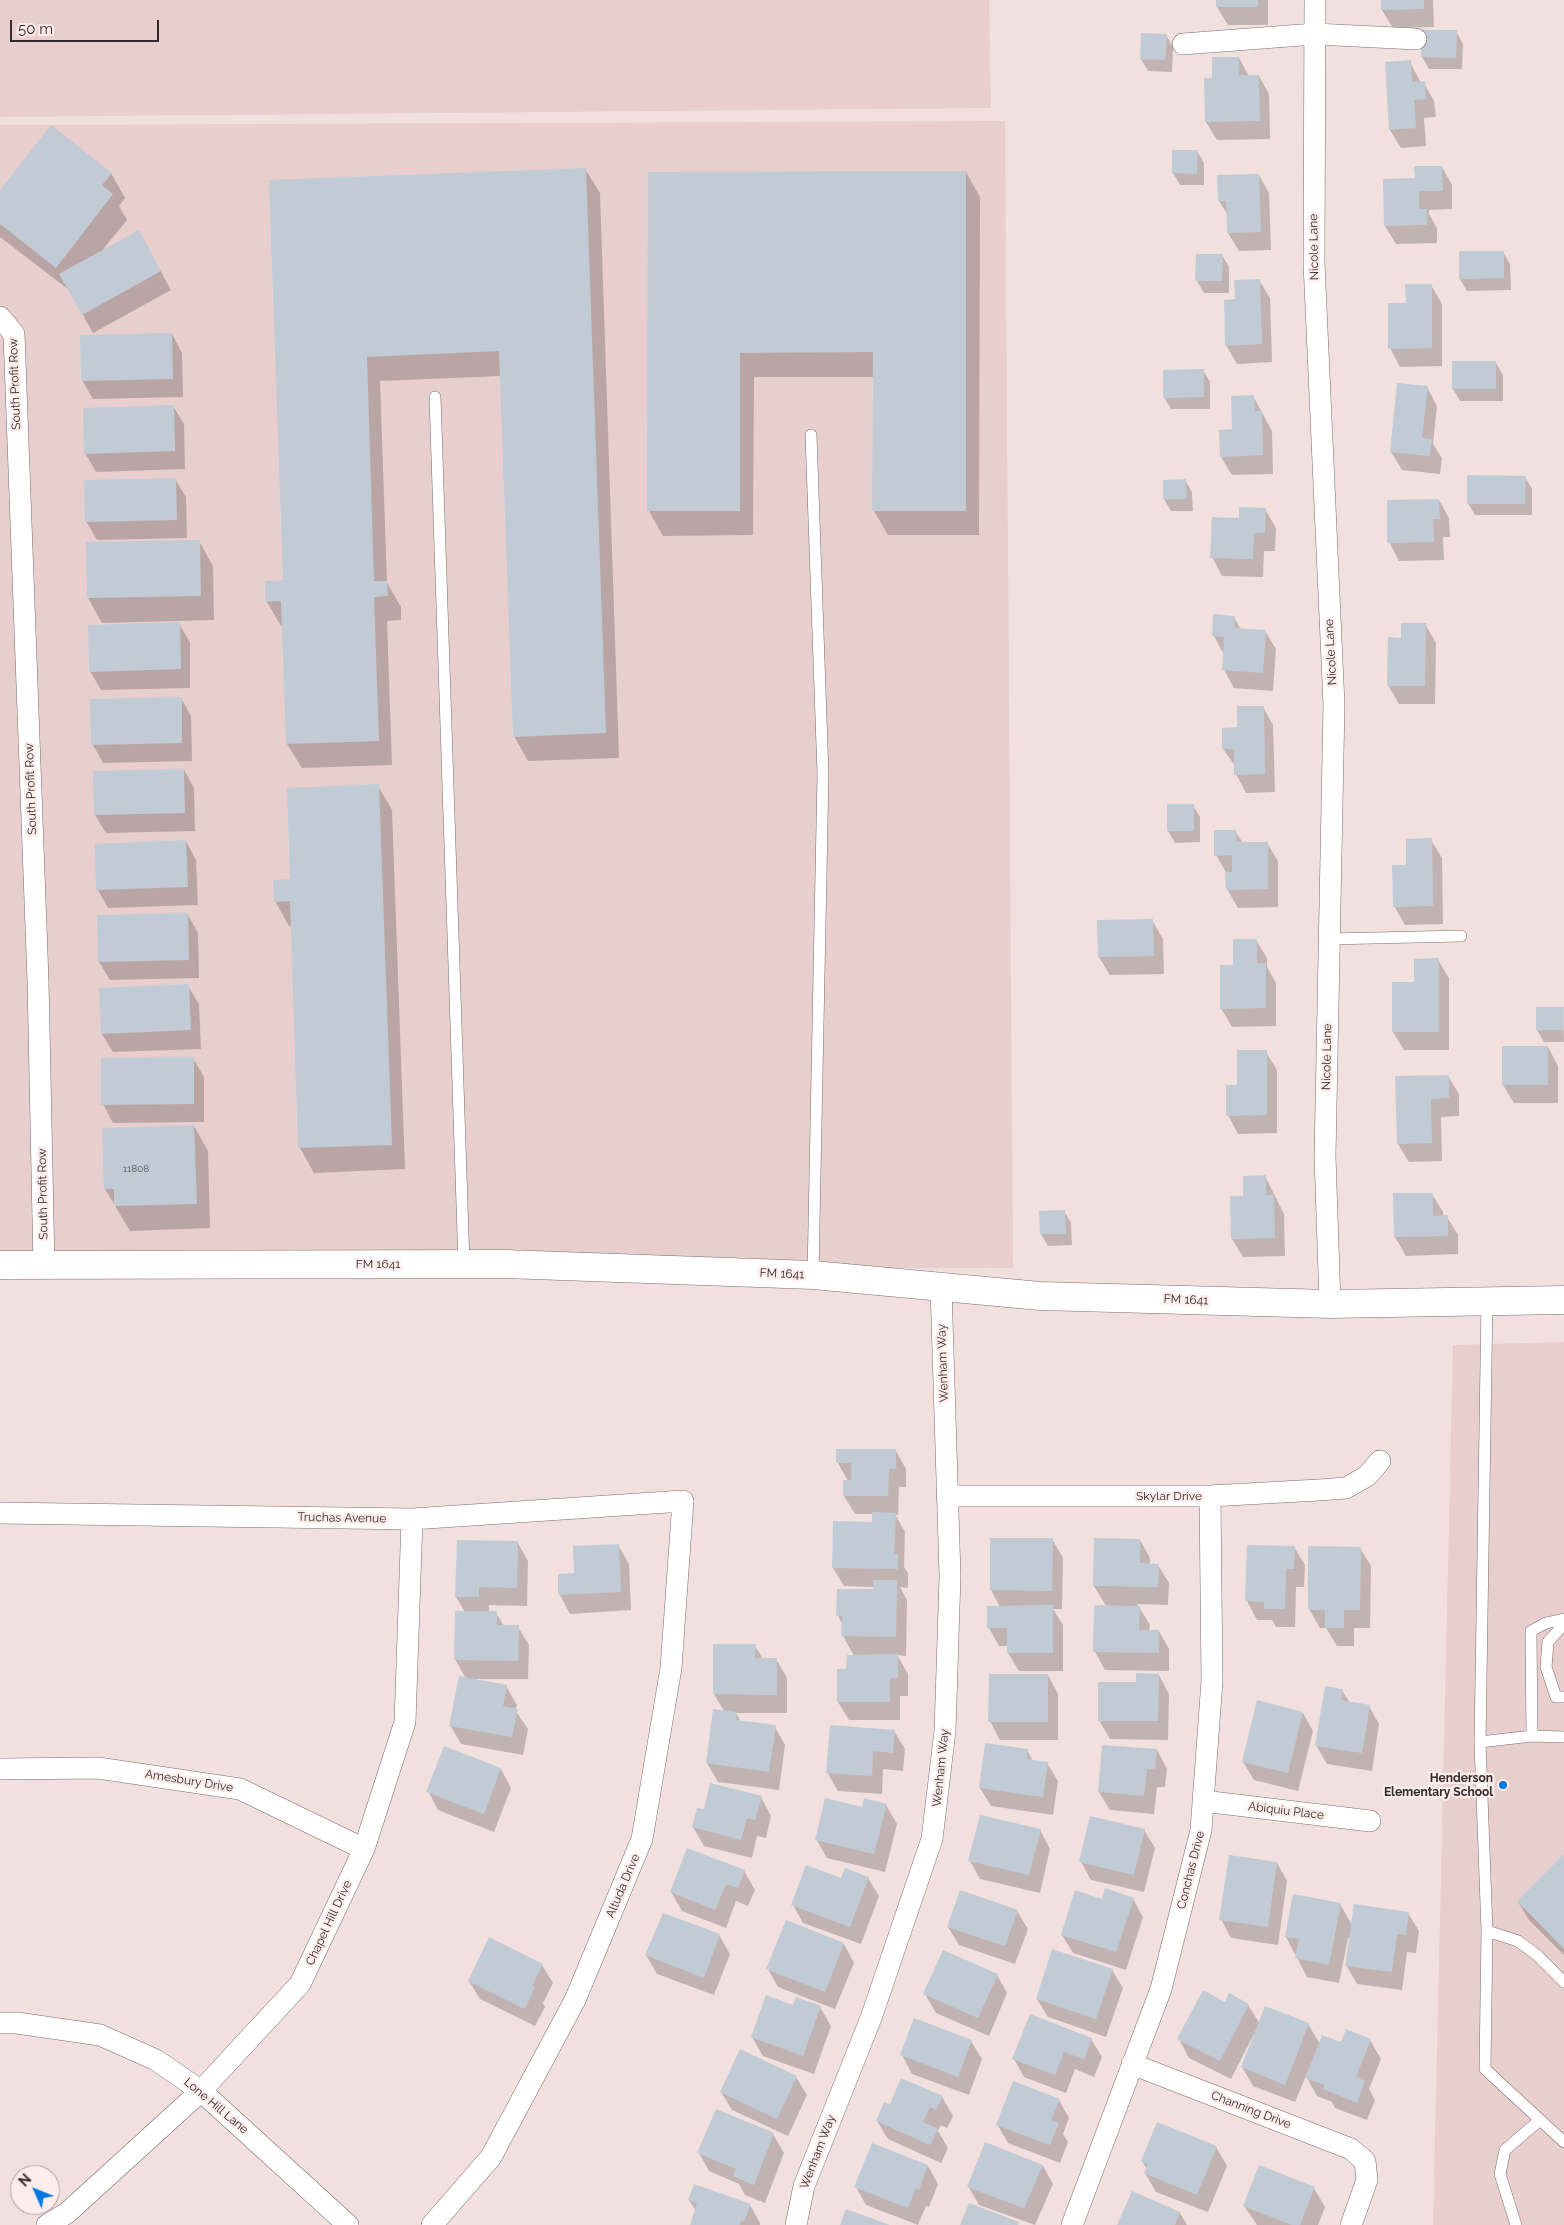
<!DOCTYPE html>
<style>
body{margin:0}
#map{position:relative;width:1564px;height:2225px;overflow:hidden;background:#f1e0de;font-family:Raleway,sans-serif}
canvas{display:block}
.north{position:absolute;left:10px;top:2165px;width:50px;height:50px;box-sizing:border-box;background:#feedeb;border:1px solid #ac9f9e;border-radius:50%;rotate:314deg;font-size:14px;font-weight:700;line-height:20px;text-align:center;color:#312a2a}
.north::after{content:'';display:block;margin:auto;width:18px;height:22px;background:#0279df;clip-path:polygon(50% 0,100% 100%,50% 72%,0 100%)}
.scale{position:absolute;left:10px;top:20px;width:149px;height:22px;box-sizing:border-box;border:2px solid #312a2a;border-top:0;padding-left:6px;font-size:15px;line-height:18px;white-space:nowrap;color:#312a2a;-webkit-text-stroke:4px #feedeb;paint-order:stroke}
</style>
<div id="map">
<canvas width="1564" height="2225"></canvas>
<div class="north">N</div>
<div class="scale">50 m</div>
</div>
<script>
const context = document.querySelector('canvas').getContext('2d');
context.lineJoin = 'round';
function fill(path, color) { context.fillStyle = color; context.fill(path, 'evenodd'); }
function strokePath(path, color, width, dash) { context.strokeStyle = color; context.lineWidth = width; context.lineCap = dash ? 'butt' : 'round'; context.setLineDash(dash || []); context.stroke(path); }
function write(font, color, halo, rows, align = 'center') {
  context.font = font + ' Raleway,sans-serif'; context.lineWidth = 4.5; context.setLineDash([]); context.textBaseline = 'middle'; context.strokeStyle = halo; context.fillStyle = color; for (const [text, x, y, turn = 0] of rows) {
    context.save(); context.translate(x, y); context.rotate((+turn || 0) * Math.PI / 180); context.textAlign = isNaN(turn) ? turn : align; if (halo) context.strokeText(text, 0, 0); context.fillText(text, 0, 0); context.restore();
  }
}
const built = new Path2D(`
 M0,0H989L991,108L0,117Z
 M1005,121L1013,1268L0,1269V125Z
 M1564,1342V2225H1433L1453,1345Z`);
const shadow = new Path2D(`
 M1217,0H1268V25H1228L1217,7Z
 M1382,0H1433L1434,27L1393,28L1382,10Z
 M1422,31H1456L1463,44L1462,69H1429L1422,57Z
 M1166,35L1173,47L1172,72L1148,71L1141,59Z
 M1239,58L1249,76H1259L1269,94L1270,139L1217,140L1206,122Z
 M1410,62L1421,83H1424L1434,101L1436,117L1424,118L1426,146L1401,148L1390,130Z
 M1197,151L1204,163V185H1180L1173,173Z
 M1442,167L1452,185V209L1429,210V214L1437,228V243L1396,244L1385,226L1416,180Z
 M585,169L600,193L619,758L528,761L514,736L502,376L380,381L387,583L401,607V620L387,621L392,765L302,768L287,744L283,626H281L267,602L284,582L270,181Z
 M966,172L980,197L979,535H888L874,511V377H754L753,535L663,536L649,511L650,173Z
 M111,173L125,198L119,206L127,220L100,253L149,250L171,290L93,333L69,290L0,237V192Z
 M1259,175L1269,193L1271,250L1239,251L1228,233V215L1219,201Z
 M1503,252L1510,264L1511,290L1467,291L1460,279Z
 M1222,255L1229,267V293H1204L1197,281Z
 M1259,280L1270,298L1272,362L1237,364L1226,345L1236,301Z
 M1431,285L1442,304V366L1400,367L1390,348L1407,304Z
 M172,334L182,353L183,397L93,399L82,380Z
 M1496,363L1503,375V401H1460L1453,389Z
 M1203,370L1210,382V409H1171L1164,397Z
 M1427,387L1437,406L1433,444L1442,458L1440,474L1402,470L1391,452Z
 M1253,396L1272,431L1273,474L1232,475L1221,457Z
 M173,406L184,424L185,469L96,472L85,453Z
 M1525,477L1532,489V515H1475L1468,503Z
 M175,479L186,497L187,538L97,540L86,521Z
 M1185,480L1192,492L1193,511H1171L1164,499V481Z
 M1439,500L1449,518L1450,537H1443L1444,560L1399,561L1389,542Z
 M1265,509L1276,528L1275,551H1264L1263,577L1222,576L1212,557L1240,519Z
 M199,541L213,566L214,620L102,623L88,598Z
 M1234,617L1241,630L1265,631L1276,649L1273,691L1234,688L1224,670V655L1214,636Z
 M179,624L190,642V688L101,690L90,671Z
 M1425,624L1436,643L1435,704H1399L1388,685L1402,639Z
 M181,698L191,716L192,761L103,763L93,745Z
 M1263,707L1273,725L1275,792L1246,793L1236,774V767L1223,749L1238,729Z
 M184,770L194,788L195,831L106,833L95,815Z
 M378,786L392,810L405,1169L314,1173L300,1148L292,926H289L275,901L292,880Z
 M1193,805L1200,817V842L1175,843L1168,831Z
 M1235,831L1243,843H1267L1278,861V907L1238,908L1227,889V874L1216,855Z
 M1431,840L1442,858L1443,924L1405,925L1394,906L1408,866Z
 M186,841L196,860L198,905L108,908L98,890Z
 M188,915L198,933L199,978L110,980L99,962Z
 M1152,920L1163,939L1164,974L1110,975L1099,957Z
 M1256,940L1267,958V967L1276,983V1026L1232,1027L1221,1008L1234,966Z
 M1438,960L1449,978V1050H1404L1393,1032Z
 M188,986L199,1004L201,1049L113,1052L102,1034L100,990Z
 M1563,1009L1564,1042H1544L1537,1030Z
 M1548,1047L1558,1066V1103H1514L1503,1085Z
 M1266,1052L1277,1070V1133L1238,1134L1228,1115L1239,1087Z
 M193,1058L204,1077V1122L113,1123L103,1104Z
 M1448,1076L1459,1094V1116L1441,1117L1442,1161L1409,1162L1398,1144L1397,1077Z
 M194,1126L208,1151L210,1228L130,1231L105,1189Z
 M1265,1176L1284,1214L1285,1256L1243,1257L1232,1239L1244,1197Z
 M1432,1194L1443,1212V1217H1447L1458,1235V1254L1406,1256L1395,1237L1394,1195Z
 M1064,1211L1071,1223L1072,1245L1048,1246L1041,1234L1040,1212Z
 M896,1451L906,1469V1487H899L898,1515L895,1514L905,1532L904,1567L908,1573V1588L900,1587L907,1600L906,1656L897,1655L908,1674V1696H900V1720H849L838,1702L854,1656L843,1636V1625L838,1616V1590L874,1591V1587L844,1586L833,1568L873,1523V1514H855L844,1496L848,1481L838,1463Z
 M992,1539H1052L1063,1558L1062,1609H1053L1063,1625V1671H1019L1008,1653V1646H999L989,1628L1000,1607L991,1590Z
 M1140,1540L1150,1558V1565H1158L1169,1583L1168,1605L1137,1604L1150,1625L1149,1631H1159L1169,1649V1671L1105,1670L1095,1652L1106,1606L1094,1586Z
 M518,1543L528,1561L527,1606L489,1605V1613H496L504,1626L518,1627L529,1645L528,1679H469L506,1686L517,1705L515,1710L528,1729L523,1755L461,1744L450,1725L466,1679L455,1659L465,1612L456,1597Z
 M618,1545L629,1564L631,1610L570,1614L560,1595L559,1575L576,1574Z
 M1248,1546L1294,1547L1305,1565L1304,1587H1296L1295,1627H1276L1272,1620H1257L1247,1601Z
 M1360,1548L1371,1566L1370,1628H1354V1646H1337L1326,1628H1320L1309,1609Z
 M714,1646H755L763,1659H776L787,1678V1713H736L741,1722L775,1727L785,1745L779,1790L718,1782L707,1763L714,1710L724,1711L714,1694Z
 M1048,1675L1058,1694V1740H1000L990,1721Z
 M1159,1675L1169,1694L1168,1740L1110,1739L1099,1720L1137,1683Z
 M1342,1690L1350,1703L1369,1706L1379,1724L1372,1771L1327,1764L1316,1745Z
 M1303,1713L1313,1731L1298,1791L1254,1780L1243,1762Z
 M894,1731L905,1749L903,1771L883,1769L882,1794L838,1791L827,1772Z
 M445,1748L501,1769L511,1788L494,1832L438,1810L428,1791Z
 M1027,1750L1033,1761L1047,1763L1058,1781L1053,1815L991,1806L980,1788Z
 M1157,1750L1167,1769L1165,1787H1157L1154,1814L1110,1810L1099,1792Z
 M761,1797L771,1816L766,1838L757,1836L752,1858L704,1846L693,1827L704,1811Z
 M886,1805L897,1824L885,1872L827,1858L816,1839L862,1809Z
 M1040,1830L1050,1849L1040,1893L980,1879L970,1861Z
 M1144,1830L1155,1848L1144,1892L1091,1880L1081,1862Z
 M1564,1856V1955L1529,1920L1518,1902Z
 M1277,1863L1287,1881L1278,1945L1231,1938L1221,1919Z
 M744,1871L755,1890L748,1906L736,1901L726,1928L682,1911L671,1892Z
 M868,1878L879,1896L861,1944L803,1923L793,1905L842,1880Z
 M1133,1899L1143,1917L1126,1970L1073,1953L1062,1935L1102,1900Z
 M1340,1904L1352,1925L1408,1913L1419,1931L1416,1953L1407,1952L1402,1990L1357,1984L1346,1965L1350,1938H1348L1339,1983L1307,1977L1286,1937Z
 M1017,1911L1028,1929L1015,1964L959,1945L948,1927Z
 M719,1935L730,1954L714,1995L657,1974L646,1955Z
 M844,1944L854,1963L835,2009L778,1987L768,1969Z
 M542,1965L553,1983L543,2003L545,2007L535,2026L480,1999L469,1981Z
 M1112,1970L1123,1988L1106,2037L1048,2017L1037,1999Z
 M997,1975L1007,1993L989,2036L936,2013L925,1994Z
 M1225,2003L1248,2005L1260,2024H1308L1320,2044H1342L1370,2040L1381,2059L1369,2089L1375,2100L1367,2120L1335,2108L1332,2102L1317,2096L1306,2076L1295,2102L1253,2086L1242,2067L1255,2035L1254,2034L1231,2079L1189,2058L1179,2039Z
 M794,2007H820L831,2026L814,2074L763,2056L752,2037Z
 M1091,2039L1102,2057L1094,2077L1075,2069L1066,2093L1024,2077L1014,2059Z
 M971,2041L982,2059L969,2095L912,2074L902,2055Z
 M796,2077L807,2095L788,2136L732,2110L721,2092Z
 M942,2097L953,2116L947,2128L941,2125L938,2131L948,2148L941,2163L888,2139L877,2121L890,2106Z
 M1059,2100L1069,2118L1063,2134L1068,2142L1060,2163L1008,2143L997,2124Z
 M773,2134L784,2153L765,2203L745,2195L739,2184L709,2171L699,2153Z
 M1216,2147L1227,2166L1208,2212L1156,2192L1145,2173L1147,2169L1142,2161Z
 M928,2166L938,2184L929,2207L926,2206L918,2225L866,2205L856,2187Z
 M1043,2166L1053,2184L1035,2225L979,2205L968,2186Z
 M1314,2188L1325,2207L1318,2225H1257L1244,2206Z
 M689,2200L750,2205L760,2223V2225H691L696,2211Z
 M1180,2213L1187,2225H1118Z`);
const building = new Path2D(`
 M1216,0H1258V7H1216Z
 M1381,0H1424V9L1381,10Z
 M1421,30H1457L1456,58L1421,57Z
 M1141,33L1167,34L1165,60L1140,59Z
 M1212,57H1239V75H1259L1260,121L1205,122L1204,78H1212Z
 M1411,60L1412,82L1425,81L1426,99L1414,100L1416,128L1389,130L1385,62Z
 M51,125L112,173L102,185L113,194L56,268L0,224V190Z
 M1172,150H1198L1197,174L1172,173Z
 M1414,166H1442L1443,191H1419V209H1427V225L1384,226L1383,179L1415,178Z
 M586,168L606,733L513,737L499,351L367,357L374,581H387L388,596L374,597L379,741L286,744L281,601L265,602V581L283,580L269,180Z
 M966,171V511H872L873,352L740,353V511H647L648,172Z
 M1259,174L1261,232L1227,233L1226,201H1218L1217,175Z
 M139,230L161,271L82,315L59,274Z
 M1459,251H1504V278L1459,279Z
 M1196,254H1223L1222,281H1195Z
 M1260,279L1262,344L1225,346L1224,300L1235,299L1234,280Z
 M1405,284H1432V348L1388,349V303H1406Z
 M172,333L173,379L81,381L80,335Z
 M1452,361H1496V389H1452Z
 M1204,369V397L1163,398V370Z
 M1397,383L1428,386L1422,438L1432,439L1430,456L1390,452Z
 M1254,395L1255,411H1262L1263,455L1220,457L1219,430L1232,429L1231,396Z
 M174,405L175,451L84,454L83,408Z
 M1467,475L1526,476L1525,504H1467Z
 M176,478L177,520L85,522L84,480Z
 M1186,479L1187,499H1163V480Z
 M1439,499L1440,519H1433L1434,542L1387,543V500Z
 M1239,507L1266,508L1265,533H1254L1253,559L1210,558L1212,517L1239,518Z
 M200,540L201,596L87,598L86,542Z
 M1213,614L1235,616L1234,628L1266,630L1263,673L1222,670L1224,637L1212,636Z
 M180,622L181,669L89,672L88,625Z
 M1401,623H1426L1425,686H1387L1388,637L1401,638Z
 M182,697V743L91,745L90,699Z
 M1237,706H1264L1265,774L1234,775V749H1222V728L1237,727Z
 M184,769L185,813L94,815L93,771Z
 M379,784L392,1145L298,1148L290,901L274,902L273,880L290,879L287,788Z
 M1167,804H1194V831H1167Z
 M1214,830H1236V842H1268V889L1226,890L1225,872H1232V855L1214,856Z
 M1432,838L1433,906L1393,907L1392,865H1406V839Z
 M186,840L188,887L96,890L95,844Z
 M188,913L189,960L98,962L97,915Z
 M1153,919L1154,956L1098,957L1097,920Z
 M1233,939H1257V963H1266V1008L1220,1009V965H1233Z
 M1439,958V1032H1392V982H1414V959Z
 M189,984L191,1030L101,1034L99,988Z
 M1536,1007H1564L1563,1030H1536Z
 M1502,1046H1548V1085H1502Z
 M1237,1050H1267V1115L1226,1116V1085H1237Z
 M194,1057V1104L101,1105V1058Z
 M1449,1075V1098L1431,1099L1432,1143L1397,1144L1395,1076Z
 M194,1125L197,1204L114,1206V1189H104L102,1128Z
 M1266,1175V1195H1274L1275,1238L1231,1239L1230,1196H1243V1176Z
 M1393,1193H1433V1216L1448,1215V1236L1394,1237Z
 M1065,1210L1066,1234H1040L1039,1211Z
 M836,1449H896V1469H889L888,1496H843V1480H851V1463H836Z
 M872,1512L896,1513L894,1554H898V1569L832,1568L833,1521L872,1522Z
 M990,1538H1053L1052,1591L990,1590Z
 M1094,1538L1140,1539V1563L1159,1564L1158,1587L1093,1586Z
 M457,1540L518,1541L517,1588L479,1587V1597H455Z
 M619,1544L621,1592L558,1595V1574L574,1573L573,1546Z
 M1247,1545L1295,1546L1294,1569H1286L1285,1609H1264V1602L1245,1601Z
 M1308,1546L1361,1547L1360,1610H1344V1628H1325V1610H1308Z
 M873,1580H897L896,1637L841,1636L842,1616H836L837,1589H873Z
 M1053,1605V1653H1007V1628H987V1606Z
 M1094,1605L1140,1606L1139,1630H1159V1653L1093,1652Z
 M455,1611H497V1625H519L518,1661L454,1660Z
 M713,1644H756L755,1658H777V1695L713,1694Z
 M898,1654V1678H890V1702H837V1669H846L847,1655Z
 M1136,1673L1159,1674L1158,1721H1098V1682H1136Z
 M989,1674H1048V1722H988Z
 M459,1676L507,1685L503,1706L518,1709L512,1737L449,1726Z
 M1325,1686L1343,1689L1341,1700L1370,1705L1362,1753L1315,1746Z
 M1257,1700L1303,1712L1288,1773L1242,1762Z
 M713,1709L737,1712L736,1720L776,1725L769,1772L706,1763Z
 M830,1725L895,1730L893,1753L873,1751L872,1776L826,1773Z
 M985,1743L1028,1749L1027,1759L1048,1762L1043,1797L979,1788Z
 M1102,1745L1157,1749L1155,1769H1147L1144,1796L1098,1792Z
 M444,1746L501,1768L484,1814L426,1792Z
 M710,1783L762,1796L755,1820L747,1818L741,1840L692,1827L697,1808L704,1809Z
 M825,1798L862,1807L864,1798L887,1804L874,1854L815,1840Z
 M980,1815L1041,1829L1029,1875L968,1861Z
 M1090,1816L1145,1829L1134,1875L1079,1862Z
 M687,1848L745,1870L738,1888L726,1884L715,1910L670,1892Z
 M1564,1854V1949L1517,1901Z
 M1229,1855L1277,1862L1268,1927L1219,1920Z
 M806,1865L841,1878L845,1868L869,1877L850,1927L791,1905Z
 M1105,1888L1134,1898L1116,1952L1061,1935L1075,1890L1102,1899Z
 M960,1890L1018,1910L1005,1946L947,1927Z
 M1293,1894L1341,1903L1329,1965L1295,1958L1299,1939L1285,1937Z
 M1354,1904L1409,1912L1406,1935L1397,1934L1392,1972L1345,1966Z
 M663,1913L720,1934L704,1978L645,1955Z
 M786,1920L844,1943L825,1992L766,1969Z
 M489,1937L543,1964L532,1986L535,1987L525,2009L468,1981Z
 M1052,1949L1113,1969L1096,2019L1036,1999Z
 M943,1950L998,1974L978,2018L923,1994Z
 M1203,1990L1225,2002L1229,1993L1249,2004L1220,2061L1177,2039Z
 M766,1995L793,2005L796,1997L821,2006L803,2056L751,2037Z
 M1265,2006L1309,2023L1285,2085L1241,2067Z
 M1030,2014L1092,2038L1084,2059L1064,2052L1055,2075L1012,2059Z
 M914,2018L972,2040L958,2077L900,2055Z
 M1346,2029L1371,2039L1356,2077L1365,2081L1357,2103L1323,2089L1325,2085L1305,2078L1322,2035L1341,2042Z
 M740,2049L797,2076L777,2119L720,2092Z
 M901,2078L943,2096L936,2110L930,2107L923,2122L938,2129L930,2145L876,2121L884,2102L890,2104Z
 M1013,2081L1060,2099L1051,2120L1059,2123L1050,2145L996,2125Z
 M716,2109L774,2133L754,2185L733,2176L736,2169L697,2153Z
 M1157,2122L1217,2146L1197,2195L1144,2173L1148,2164L1141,2161Z
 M985,2142L1043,2165L1024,2208L967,2187Z
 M872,2143L928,2165L919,2190L916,2188L908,2208L854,2187Z
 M1259,2165L1315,2187L1300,2225H1292L1243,2206Z
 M694,2184L751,2204L744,2221L741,2220L740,2225H690L697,2203L688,2200Z
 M1132,2191L1180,2212L1175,2225H1117Z
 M969,2203L1019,2222L1018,2225H960Z
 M846,2209L890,2225H840Z`);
const lane = new Path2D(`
 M435,397L464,1264
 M811,435L823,774L813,1275
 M1329,939L1461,936
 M1487,1300L1480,1742L1487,1931L1485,2069L1564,2142
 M1564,1624L1548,1642L1546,1667L1556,1697H1564
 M1532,1736L1531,1631L1546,1623L1564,1619
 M1480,1742L1532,1736L1564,1737
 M1487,1931L1518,1941L1537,1955L1564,1982
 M1516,2225L1500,2174L1505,2150L1540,2120`);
const street = new Path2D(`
 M1315,0L1314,263L1334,705L1325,1156L1330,1304
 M1183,44L1315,34L1416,39
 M0,317L14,334L38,981L44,1266
 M947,1496H1210L1319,1490L1346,1488L1367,1476L1380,1461
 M0,1513L412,1519L683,1501L671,1668L642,1839L575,2000L491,2157L432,2225
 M0,1769L98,1768L240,1789L364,1849
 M1203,1801L1370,1821
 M0,2023H17L100,2035L156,2060L201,2091L348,2225
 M1132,2064L1351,2149L1365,2161L1367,2180L1351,2225
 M47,2225L67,2213L201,2091L300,1984L364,1849L405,1722L412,1519
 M796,2225L804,2186L871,2018L932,1839L945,1731L950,1576L941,1287
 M1072,2225L1161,1989L1201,1830L1212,1681L1210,1496`);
const secondary = new Path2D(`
 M0,1265L505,1264L813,1275L1040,1296L1330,1304L1564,1300`);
const markers = [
 [1503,1785,5,"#0279df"]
];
const numberNames = [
 ["11808",136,1169]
];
const streetNames = [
 ["Nicole Lane",1314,247,-91],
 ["South Profit Row",15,384,-92],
 ["Nicole Lane",1331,652,-93],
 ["South Profit Row",31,789,-92],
 ["Nicole Lane",1327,1057,-89],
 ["South Profit Row",43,1194,-91],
 ["FM 1641",378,1264],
 ["FM 1641",782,1274,2],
 ["FM 1641",1186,1300,2],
 ["Wenham Way",943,1363,-92],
 ["Skylar Drive",1169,1496],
 ["Truchas Avenue",342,1518,1],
 ["Wenham Way",941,1768,-84],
 ["Amesbury Drive",189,1781,9],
 ["Abiquiu Place",1286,1811,7],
 ["Conchas Drive",1191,1870,-76],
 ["Altuda Drive",623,1886,-67],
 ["Chapel Hill Drive",329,1923,-65],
 ["Lone Hill Lane",216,2106,40],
 ["Channing Drive",1251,2110,21],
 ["Wenham Way",818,2152,-69]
];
const poiNames = [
 ["Henderson",1493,1778],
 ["Elementary School",1493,1792]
];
fill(built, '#e8cfcd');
fill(shadow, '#0003');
fill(building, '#c1cbd6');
strokePath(lane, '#7a6b6a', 12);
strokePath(street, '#7a6b6a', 22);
strokePath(secondary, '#7a6b6a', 29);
strokePath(lane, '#fff', 11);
strokePath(street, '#fff', 21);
strokePath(secondary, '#fff', 28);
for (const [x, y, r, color] of markers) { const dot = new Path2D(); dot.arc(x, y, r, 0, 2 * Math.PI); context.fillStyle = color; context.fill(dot); strokePath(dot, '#feedeb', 2); }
write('10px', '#555255', null, numberNames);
write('12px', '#312a2a', '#feedeb', streetNames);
write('bold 12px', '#312a2a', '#feedeb', poiNames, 'right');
</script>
